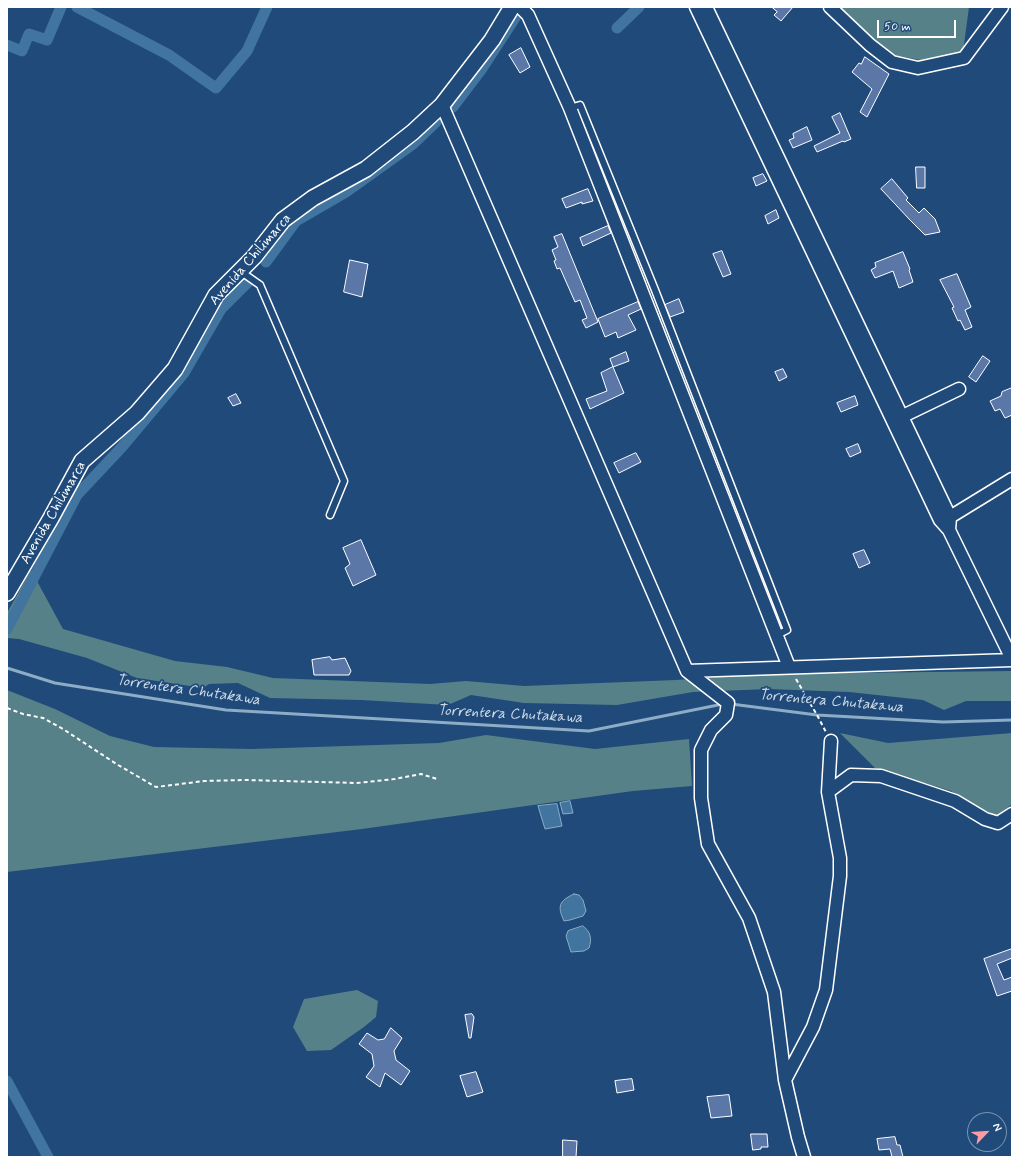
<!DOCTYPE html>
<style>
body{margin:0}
#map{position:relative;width:1019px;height:1164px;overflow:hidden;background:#1f4a7a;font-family:Mynerve,sans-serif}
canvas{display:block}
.frame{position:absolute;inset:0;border:8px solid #fff;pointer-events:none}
.north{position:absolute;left:967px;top:1112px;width:40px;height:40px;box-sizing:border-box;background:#1f4a7a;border:1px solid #7992af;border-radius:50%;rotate:65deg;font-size:11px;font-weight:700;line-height:16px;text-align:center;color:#fff}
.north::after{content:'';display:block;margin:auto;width:14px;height:18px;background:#ff9aa2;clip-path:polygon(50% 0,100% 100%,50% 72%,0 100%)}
.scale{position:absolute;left:877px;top:20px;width:79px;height:18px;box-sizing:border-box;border:2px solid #fff;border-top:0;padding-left:5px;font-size:12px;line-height:14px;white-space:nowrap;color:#fff;-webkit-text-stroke:3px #1f4a7a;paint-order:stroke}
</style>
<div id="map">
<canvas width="1019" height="1164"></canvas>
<div class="frame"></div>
<div class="north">N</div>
<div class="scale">50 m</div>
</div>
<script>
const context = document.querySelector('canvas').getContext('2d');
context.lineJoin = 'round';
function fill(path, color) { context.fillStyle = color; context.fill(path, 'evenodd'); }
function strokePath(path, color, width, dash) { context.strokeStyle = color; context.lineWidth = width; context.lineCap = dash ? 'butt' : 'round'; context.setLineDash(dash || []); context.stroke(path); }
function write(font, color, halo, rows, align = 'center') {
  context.font = font + ' Mynerve,sans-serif'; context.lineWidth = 3.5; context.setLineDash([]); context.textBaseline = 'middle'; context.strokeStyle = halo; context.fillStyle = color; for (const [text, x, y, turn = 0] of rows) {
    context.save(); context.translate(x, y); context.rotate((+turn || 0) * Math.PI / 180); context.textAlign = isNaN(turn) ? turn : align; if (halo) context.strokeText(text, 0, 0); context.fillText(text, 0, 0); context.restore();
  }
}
const green = new Path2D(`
 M839,7H969L963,52L926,61L893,55L872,40Z
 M31,570L63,629L175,661L227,667L273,678L430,684L466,681L524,686L676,680L761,674L1012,671V701H966L944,710L923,700L849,692L769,689L693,692L617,705L524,703L471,695L448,705L361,700L270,698L238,683L209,684L203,688L137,678L87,658L19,639L7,638V613Z
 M7,690L55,709L110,736L154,747L252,749L439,743L486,735L595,749L689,739L692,786L633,791L362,829L7,872Z
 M840,733L888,743L1012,733V804L997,816L973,805L951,791L875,768Z
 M357,990L378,1001L376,1017L364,1027L331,1050L307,1051L293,1027L304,999Z`);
const water = new Path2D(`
 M570,801L573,813L563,814L560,803Z
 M557,804L562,826L545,829L538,806Z
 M574,894L579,895L583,900L586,911L583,916L570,920L564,921C557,906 559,901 574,894Z
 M583,926C591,932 592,939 589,948L584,951L571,952L566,936L568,931Z`);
const stream = new Path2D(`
 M7,668L55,683L226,710L589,731L723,704
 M731,704L817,715L943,722L1012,720`);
const canal = new Path2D(`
 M77,7L169,55L216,88L247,51L267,7
 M617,28L639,7
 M7,45L22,51L29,34L47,40L61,7
 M453,107L481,70L522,7
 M266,262L296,221L346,192L413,144L436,122
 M7,629L77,495L122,447L184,373L221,309L248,282
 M7,1081L48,1157`);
const building = new Path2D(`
 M772,7H793L781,21L774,15L777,12Z
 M521,48L530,67L520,73L509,55Z
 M865,57L889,74L867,117L860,112L872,89L852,72L859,63L861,64Z
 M840,113L851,139L844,142L843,141L817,152L814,146L840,133L832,117Z
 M807,127L812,140L793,148L789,140L794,138L793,134Z
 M916,167H925V188H917Z
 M763,174L767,181L756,186L753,178Z
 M892,179L908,198L906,200L919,213L924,208L935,219L940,232L925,235L910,220L881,189Z
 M588,189L593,201L582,204V202L566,208L562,199Z
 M776,210L779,218L768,224L765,216Z
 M608,226L611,233L583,246L580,238Z
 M562,234L598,322L586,328L582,320L587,318L580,300L575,302L560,268L557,269L554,261L556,260L552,250L558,247L554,237Z
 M722,251L731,274L723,277L713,254Z
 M903,252L910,269L909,270L913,282L899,288L893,271L875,278L871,270L876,267L875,263Z
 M350,260L368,264L362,297L344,292Z
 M957,274L971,307L965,310L972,327L965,330L960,320L958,321L952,308L954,307L940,280Z
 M679,299L684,312L670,317L665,305Z
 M638,302L641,309L628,315L636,330L618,338L616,332L605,337L598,319Z
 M626,352L629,361L613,367L610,359Z
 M983,356L990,361L976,382L969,377Z
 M613,367L624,393L590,409L586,399L607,391L601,373Z
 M783,369L787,377L779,381L775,372Z
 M1012,388V415L1005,418L1000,409L995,411L990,401L1001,396L1002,392Z
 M236,394L241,403L233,406L228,398Z
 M855,396L858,405L841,412L837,403Z
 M858,444L861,452L850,457L846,449Z
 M636,453L641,462L619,473L614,463Z
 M361,540L376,575L353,586L345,568L350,564L343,548Z
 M864,550L870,563L859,568L853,554Z
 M330,657L332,660L345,658L351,671L349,675H314L312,660Z
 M1012,949V958L997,964L1004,980L1012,977V991L997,996L984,959Z
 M472,1014L474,1017L471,1038H469L465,1015Z
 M391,1028L402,1038L394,1051L396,1060L410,1071L401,1085L385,1073L380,1087L366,1077L374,1066L372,1054L359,1044L367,1033L378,1040L384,1039Z
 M476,1072L483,1092L467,1097L460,1076Z
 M632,1079L634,1090L617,1093L615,1081Z
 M729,1095L732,1116L711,1118L707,1097Z
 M751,1134H767L768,1147H761V1149L753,1150Z
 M895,1137L897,1145H900L903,1157H892L890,1149L879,1150L877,1139Z
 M563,1140L577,1141L576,1157H563Z`);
const path = new Path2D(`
 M796,679L817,715L826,732
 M7,708L23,714L43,718L63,729L118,765L156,787L204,781L245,780L357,783L395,779L421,774L437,779`);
const service = new Path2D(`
 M570,108L580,105L655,290L787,630L777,635
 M240,271L260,285L344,481L330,515`);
const minor = new Path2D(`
 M520,7L528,15L570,108L789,667
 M696,7L940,520L949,530L1012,659
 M706,7L950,517L949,530
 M830,7L870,45L892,62L918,68L964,58L1002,7
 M442,105L687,671L728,703L726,715L711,730L701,750V798L708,844L749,918L774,992L785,1080L798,1137L804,1157
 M903,416L959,389
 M950,517L1012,479
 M687,671L1012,660
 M828,792L851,775L881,776L955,801L985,819L998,823L1012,814
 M785,1080L813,1027L826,990L840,876V858L828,792L831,741`);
const tertiary = new Path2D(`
 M7,593L51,518L82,461L137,413L175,369L216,295L254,257L283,220L313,198L366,169L413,132L442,105L492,40L512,7`);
const streetNames = [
 ["Avenida Chilimarca",251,260,-49],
 ["Avenida Chilimarca",54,513,-60]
];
const waterNames = [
 ["Torrentera Chutakawa",188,691,8],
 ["Torrentera Chutakawa",831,702,5],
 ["Torrentera Chutakawa",510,715,3]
];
fill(green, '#578188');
fill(water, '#41749e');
strokePath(water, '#8dacc5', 1);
strokePath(stream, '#8dacc5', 3);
strokePath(canal, '#41749e', 11);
fill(building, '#5a77a8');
strokePath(building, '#fff', 1);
strokePath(service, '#fff', 9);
strokePath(minor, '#fff', 15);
strokePath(tertiary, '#fff', 18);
strokePath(path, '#fff', 2, [4, 3]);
strokePath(service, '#1f4a7a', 6);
strokePath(minor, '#1f4a7a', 12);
strokePath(tertiary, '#1f4a7a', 15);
write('14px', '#fff', '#1f4a7a', streetNames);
write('italic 15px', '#d0dce7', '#1f4a7a', waterNames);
</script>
